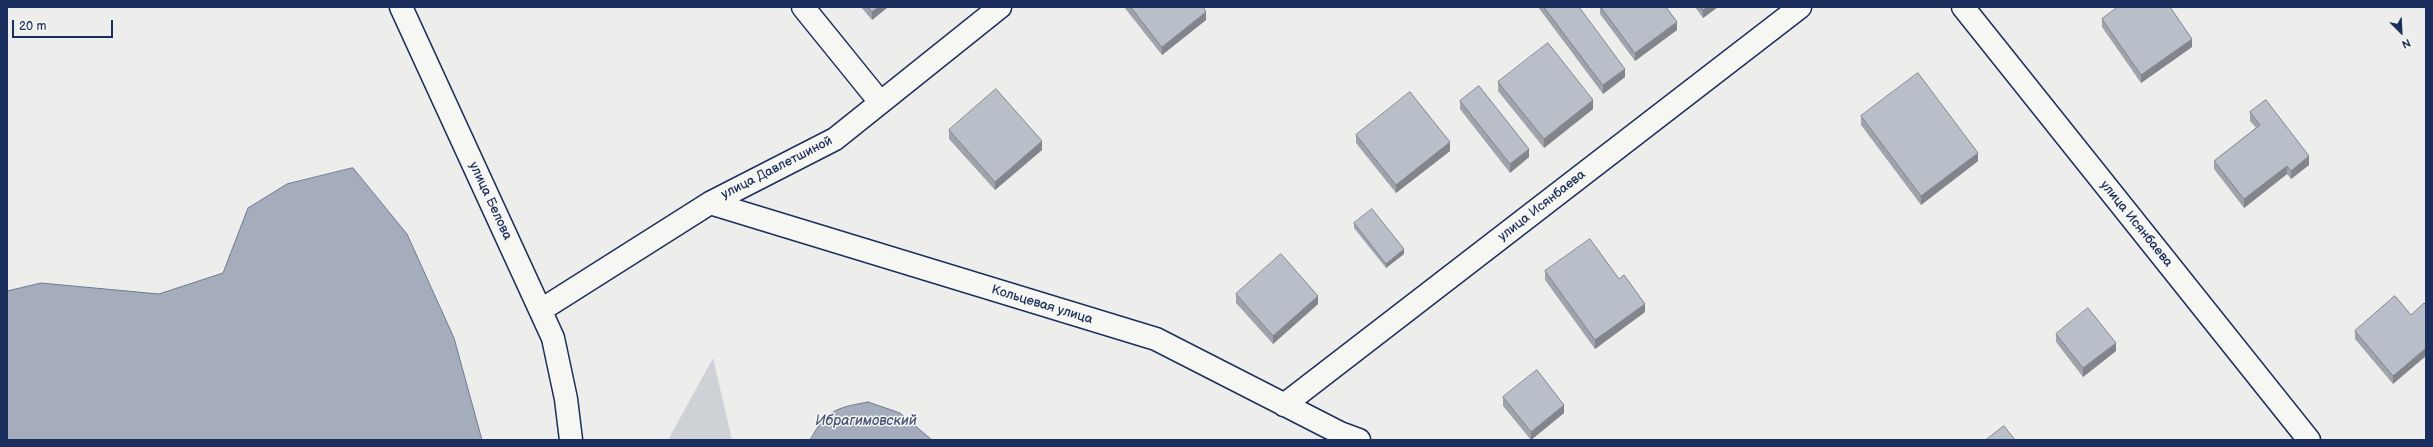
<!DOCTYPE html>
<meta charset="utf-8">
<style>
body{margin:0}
#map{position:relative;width:2433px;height:447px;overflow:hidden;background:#edeeec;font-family:"Balsamiq Sans",sans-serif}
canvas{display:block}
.frame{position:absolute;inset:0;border:8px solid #1b2f5e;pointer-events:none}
.north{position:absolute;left:2381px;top:12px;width:40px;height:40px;-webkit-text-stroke:3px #f6f6f2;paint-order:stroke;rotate:156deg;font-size:11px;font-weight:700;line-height:16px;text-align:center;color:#1b2f5e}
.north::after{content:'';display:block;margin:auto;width:14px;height:18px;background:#1b2f5e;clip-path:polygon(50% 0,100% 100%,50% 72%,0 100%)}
.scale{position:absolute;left:12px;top:20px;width:101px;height:18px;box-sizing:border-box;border:2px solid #1b2f5e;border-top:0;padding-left:5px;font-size:12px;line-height:14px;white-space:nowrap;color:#1b2f5e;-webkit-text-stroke:3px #f6f6f2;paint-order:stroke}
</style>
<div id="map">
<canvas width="2433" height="447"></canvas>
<div class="frame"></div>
<div class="north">N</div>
<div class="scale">20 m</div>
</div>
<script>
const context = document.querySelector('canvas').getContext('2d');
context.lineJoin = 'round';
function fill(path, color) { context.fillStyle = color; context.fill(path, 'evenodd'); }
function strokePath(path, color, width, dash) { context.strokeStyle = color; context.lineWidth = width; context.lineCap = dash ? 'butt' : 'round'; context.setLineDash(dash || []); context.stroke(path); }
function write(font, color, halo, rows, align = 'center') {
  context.font = font + ' "Balsamiq Sans",sans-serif'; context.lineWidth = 3; context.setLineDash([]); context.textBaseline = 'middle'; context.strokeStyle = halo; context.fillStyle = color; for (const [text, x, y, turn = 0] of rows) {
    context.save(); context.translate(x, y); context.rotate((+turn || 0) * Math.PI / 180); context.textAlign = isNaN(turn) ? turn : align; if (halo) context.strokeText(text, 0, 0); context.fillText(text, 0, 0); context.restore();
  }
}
const green = new Path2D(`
 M713,358L732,440H668Z`);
const water = new Path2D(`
 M353,168L407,234L454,338L482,440H7V291L41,283L159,294L223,273L248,208L287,184Z
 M868,402L900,413L932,440H810C827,410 835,408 868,402Z`);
const minor = new Path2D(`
 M803,7L880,102
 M1963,7L2309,440
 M710,203L1156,339L1340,433L1359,440
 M541,310L710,203L835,139L1000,7
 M1284,405L1800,7`);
const major = new Path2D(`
 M401,7L553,338L566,399L571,440`);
const wall = new Path2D(`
 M861,7H888L872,20Z
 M1124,7H1203L1206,20L1162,55Z
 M1538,7H1579L1625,77L1603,94Z
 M1600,7H1666L1677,30L1635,61L1600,14Z
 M1695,7H1718L1703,18Z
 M2102,19L2192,47L2141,83L2102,27Z
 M1498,82L1593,109L1544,148L1498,91Z
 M1460,101L1529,157L1510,173L1460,109Z
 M2250,112L2309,165L2291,179L2287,174L2244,208L2214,169V161L2256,128L2250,121Z
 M1861,116L1978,161L1921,205L1861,125Z
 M949,130L1042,150L995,190L949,139Z
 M1356,135L1450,151L1396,193L1356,143Z
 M1354,223L1404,254L1386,268L1354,228Z
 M1545,271L1619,279L1645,312L1595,349L1545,280Z
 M1236,294L1318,304L1273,344L1236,303Z
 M2395,296L2393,384L2355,339V331Z
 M2056,334L2116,351L2083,377L2056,342Z
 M1503,397L1564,413L1531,440L1503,406Z`);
const shadedWall = new Path2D(`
 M878,7H888L872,20V12Z
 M1707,7H1718L1703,18V10Z
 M1206,12V20L1162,55V47Z
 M1677,22V30L1635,61V53Z
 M2192,39V47L2141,83V75Z
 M1625,69V77L1603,94V85Z
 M1593,100V109L1544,148V139Z
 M1042,141V150L995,190V182Z
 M1450,142V151L1396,193V185Z
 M1529,149V157L1510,173V164Z
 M1978,153V161L1921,205V196Z
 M2309,156V165L2291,179V171Z
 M2287,166V174L2244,208V199Z
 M1404,249V254L1386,268V264Z
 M1318,296V304L1273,344V336Z
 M1645,304V312L1595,349V340Z
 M2116,343V351L2083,377V368Z
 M2426,348V356L2393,384V376Z
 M1564,405V413L1531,440V432Z`);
const building = new Path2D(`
 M868,7H878L872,12Z
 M1131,7H1203L1206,12L1162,47Z
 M1544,7H1579L1625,69L1603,85Z
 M1601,7H1666L1677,22L1635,53Z
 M1701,7H1707L1703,10Z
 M2118,7H2170L2192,39L2141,75L2102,19Z
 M1548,43L1593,100L1544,139L1498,82Z
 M1918,73L1978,153L1921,196L1861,116Z
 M1479,86L1529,149L1510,164L1460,101Z
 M996,89L1042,141L995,182L949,130Z
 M1410,92L1450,142L1396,185L1356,135Z
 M2266,100L2309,156L2291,171L2287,166L2244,199L2214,161L2260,125L2250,112Z
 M1372,209L1404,249L1386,264L1354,223Z
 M1590,239L1619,279L1624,275L1645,304L1595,340L1545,271Z
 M1281,254L1318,296L1273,336L1236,294Z
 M2395,296L2411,315L2424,303L2426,305V348L2393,376L2355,331Z
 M2088,308L2116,343L2083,368L2056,334Z
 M1537,370L1564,405L1531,432L1503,397Z
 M2004,426L2015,440H1986Z`);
const streetNames = [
 ["улица Давлетшиной",777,168,-27],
 ["улица Белова",490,201,65],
 ["улица Исянбаева",1542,206,-38],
 ["улица Исянбаева",2136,224,51],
 ["Кольцевая улица",1042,305,17]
];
const waterNames = [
 ["Ибрагимовский",866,421]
];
fill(green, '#ced2d7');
fill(water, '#a5acbc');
strokePath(water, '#6e7a96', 1);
strokePath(minor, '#1b2f5e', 25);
strokePath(major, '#1b2f5e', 25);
strokePath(minor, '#f6f6f2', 22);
strokePath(major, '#f6f6f2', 22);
fill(wall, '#9fa4ac');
fill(shadedWall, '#82868c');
fill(building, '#b9bfc8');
strokePath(building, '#82868c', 1);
write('13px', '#1b2f5e', '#f6f6f2', streetNames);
write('italic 14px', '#44547a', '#f6f6f2', waterNames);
</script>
